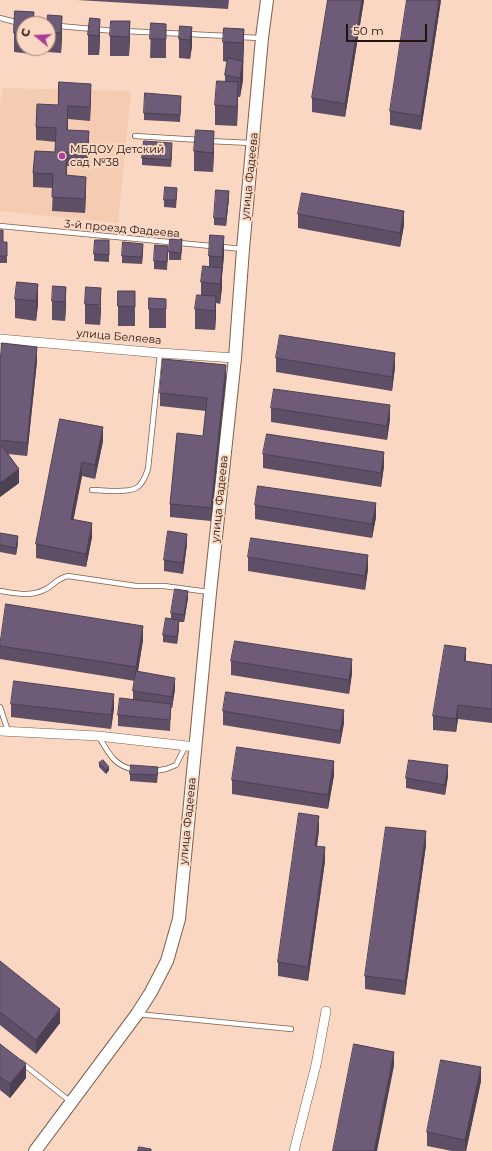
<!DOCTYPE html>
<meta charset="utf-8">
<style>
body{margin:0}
#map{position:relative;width:492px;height:1151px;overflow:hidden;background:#fad7c2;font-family:Montserrat,sans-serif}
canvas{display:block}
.north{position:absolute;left:16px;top:16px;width:40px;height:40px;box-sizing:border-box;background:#fad7c2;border:1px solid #a3897a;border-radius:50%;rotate:288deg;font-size:11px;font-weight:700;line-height:16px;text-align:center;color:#20140d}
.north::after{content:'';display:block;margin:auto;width:14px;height:18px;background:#ac3d9b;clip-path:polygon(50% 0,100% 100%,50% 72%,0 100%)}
.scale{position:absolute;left:346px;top:24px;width:81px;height:18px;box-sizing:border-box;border:2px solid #20140d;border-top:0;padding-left:5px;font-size:12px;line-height:14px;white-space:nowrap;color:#20140d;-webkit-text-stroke:3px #fad7c2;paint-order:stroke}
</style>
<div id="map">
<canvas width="492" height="1151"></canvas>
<div class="north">С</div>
<div class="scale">50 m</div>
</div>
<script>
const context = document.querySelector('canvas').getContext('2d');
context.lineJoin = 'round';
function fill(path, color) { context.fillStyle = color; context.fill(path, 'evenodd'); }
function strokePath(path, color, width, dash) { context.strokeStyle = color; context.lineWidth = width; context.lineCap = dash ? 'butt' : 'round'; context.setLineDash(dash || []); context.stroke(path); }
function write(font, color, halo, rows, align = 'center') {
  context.font = font + ' Montserrat,sans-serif'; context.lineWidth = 4; context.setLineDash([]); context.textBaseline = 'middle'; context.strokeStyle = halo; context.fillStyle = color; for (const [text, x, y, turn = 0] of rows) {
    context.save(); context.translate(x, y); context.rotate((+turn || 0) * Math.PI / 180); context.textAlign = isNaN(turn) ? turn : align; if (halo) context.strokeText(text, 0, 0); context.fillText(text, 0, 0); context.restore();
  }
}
const built = new Path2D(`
 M3,88L131,91L118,223L0,211V102Z`);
const lane = new Path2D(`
 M0,18L19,23
 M48,25L115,31
 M124,31L229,36
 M238,37L261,38
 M135,136L201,140
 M209,141L251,143
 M0,226L243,249
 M92,490C104,490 131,494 139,486C144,481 146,475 148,469L160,353
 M0,591C14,593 30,597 44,590C54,586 55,579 68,576L136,586H164L209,592
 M0,707L8,731
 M99,737C109,754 115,767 136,770
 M154,771L166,769L176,765L186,745
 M137,1014L291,1029
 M22,1063L71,1102`);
const street = new Path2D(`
 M0,339L160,353L235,358
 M0,731L98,736L196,747
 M294,1151L316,1065L326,1011`);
const secondary = new Path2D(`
 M35,1151L137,1014L151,992L167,961L179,919L210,593L235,358L243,249L262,38L267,0`);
const wall = new Path2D(`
 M77,0H229L228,9Z
 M328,0H364L345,117L312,112V98Z
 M441,0L421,130L390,125V111Z
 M15,11L34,12V24H24V48H33L32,54L14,52V33Z
 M62,16V36L61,53L47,52V48H48V24Z
 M90,18L100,38L99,55H88V35Z
 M130,21L129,56H110V36Z
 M151,23L166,24V58H150Z
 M192,27V46L190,59L179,58V39Z
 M244,29L243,80L240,97H238L237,126L215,125V105L225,81V75L227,62L223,61V42Z
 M91,97L90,121L68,119V130L89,145L87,167L67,166V175L86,190L85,213L52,211L53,188L33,187V173L55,152L56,142L36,140V127L58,105Z
 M181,103L180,122L144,120V113Z
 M214,150L213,172L194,171V151Z
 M172,151L171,167L142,165V158Z
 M177,195L176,208L164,207V200Z
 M229,198L226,226L214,225V218Z
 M298,214L404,225L400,247L298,228Z
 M0,230L3,242H7V263H0Z
 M109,247V262L94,261V254Z
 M182,247L181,260H169V252Z
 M143,251L142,264L122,263V256Z
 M168,253L167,270L154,269V261Z
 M224,255L222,276V287L220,304L216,303V316L215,330L195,329V309L201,295V282L209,267V256Z
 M38,284V304L36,321L15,318V299Z
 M66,287V306L65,321L52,320V301Z
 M86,287L101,308L100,325L85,324V304Z
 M135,291V326H118V306Z
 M149,298L166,299V328H149Z
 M276,358L395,367L392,391L276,372Z
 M37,361L27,456L8,454L19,483L0,497V364Z
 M226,379L211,521L170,517V504L203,436L206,411L160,406V393Z
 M271,408L390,419L387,440L271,422Z
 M60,419L103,441L95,479L82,476L73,519L92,537L86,567L36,558V544Z
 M263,454L384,466L381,487L263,468Z
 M255,505L376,517L372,538L255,519Z
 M0,533L18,543L16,555L0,552Z
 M187,544L183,574L164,571V560Z
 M248,557L368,569L365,590L248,571Z
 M188,598L184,622H179V628L177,644L163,642V635L171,619V613Z
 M143,640L138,672L175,689L172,708H171L170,731L118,726V715L133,700V691L135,681L0,659V643Z
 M231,661L352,673L349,694L231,675Z
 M466,661L492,665V723L458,719L456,732L433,730V716Z
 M11,704L114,708L111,729L11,717Z
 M223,711L344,723L340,744L223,725Z
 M99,763L109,770L106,774L99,767Z
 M130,774H158L157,783L130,781Z
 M334,775L328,809L232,794V780Z
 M448,776L445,795L406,788V778Z
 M319,830L317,846L325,861L308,981L278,976V962Z
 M426,845L405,995L365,989V976Z
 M0,961L60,1023L36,1054L0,1025Z
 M0,1044L26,1078L10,1098L0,1090Z
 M481,1081L466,1151H452L427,1146V1132Z`);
const shadedWall = new Path2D(`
 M362,0H364L345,117V104Z
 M439,0H441L421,130V116Z
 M62,16V36L61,53V33Z
 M100,19V38L99,55V36Z
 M130,21V40L129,56V37Z
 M192,27V46L190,59V40Z
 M244,29V48L243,63V43Z
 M243,61V80L240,97V78Z
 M238,82V102L237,126V107Z
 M91,84V97L90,121V107Z
 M68,106V119L67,143V130Z
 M89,131V145L87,167V153Z
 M214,131V150L213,172V153Z
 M172,143V151L171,167V160Z
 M67,152V166L66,189V175Z
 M86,177V190L85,213V199Z
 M229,191V198L226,226V219Z
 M404,211V225L400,247V233Z
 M224,236V255L222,276V257Z
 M143,244V251L142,264V257Z
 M222,268V287L220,304V284Z
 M38,284V304L36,321V301Z
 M66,287V306L65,321V302Z
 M101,288V308L100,325V305Z
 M216,296V316L215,330V311Z
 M37,347V361L27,456V443Z
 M395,353V367L392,391V377Z
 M226,365V379L211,521V508Z
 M390,405V419L387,440V426Z
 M103,427V441L95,479V465Z
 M384,452V466L381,487V473Z
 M82,462V476L71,533V519Z
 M19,469V483L0,497V483Z
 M376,503V517L372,538V524Z
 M92,523V537L86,567V554Z
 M187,534V544L183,574V563Z
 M18,536V543L16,555V548Z
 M368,555V569L365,590V576Z
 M188,591V598L184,622V615Z
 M179,620V628L177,644V637Z
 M143,626V640L136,681V667Z
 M466,648V662L464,661Z
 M352,659V673L349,694V680Z
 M175,678V689L172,708V697Z
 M114,694V708L111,729V715Z
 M458,705V719L456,732V719Z
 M344,710V723L340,744V731Z
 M334,761V775L328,809V795Z
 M448,765V776L445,795V785Z
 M109,767V770L106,774V770Z
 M319,816V830L315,859V846Z
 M426,831V845L405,995V981Z
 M325,847V861L308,981V967Z
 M60,1009V1023L36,1054V1040Z
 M394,1052V1066L377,1151H374Z
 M26,1064V1078L10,1098V1084Z
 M481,1067V1081L466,1151H465V1140Z`);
const building = new Path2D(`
 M328,0H362L345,104L312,98Z
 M407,0H439L421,116L390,111Z
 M15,11L34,12L33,24H24V34L14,33Z
 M48,15L62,16L61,33L48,32V24H47Z
 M90,18L100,19L99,36L88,35Z
 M111,21H130L129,37L110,36Z
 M151,23L166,24V39H150Z
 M180,26L192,27L190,40L179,39Z
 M224,28L244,29L243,43L223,42Z
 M228,58L243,61L240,78L225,75Z
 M217,81L238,82L237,107L215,105Z
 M59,82L91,84L90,107L68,106L67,130L89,131L87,153L67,152L66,175L86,177L85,199L52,197L53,174L33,173L35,151L55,152L56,128L36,127L37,104L58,105Z
 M145,93L181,96L180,115L144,113Z
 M196,130L214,131L213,153L194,151Z
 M144,141L172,143L171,160L142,158Z
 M165,187L177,188L176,200H164Z
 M216,190L229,191L226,219L214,218Z
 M302,193L404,211L400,233L298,214Z
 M0,230H3V242H7V256H0Z
 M210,235L224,236L222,257L209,256Z
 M170,239H182L181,253L169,252Z
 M95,240H109V255L94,254Z
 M123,242L143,244L142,257L122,256Z
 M155,245L168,246L167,262L154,261Z
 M203,266L222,268L220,284L201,282Z
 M17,282L38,284L36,301L15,299Z
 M53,286L66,287L65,302L52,301Z
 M86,287L101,288L100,305L85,304Z
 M118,291H135V307L118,306Z
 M197,295L216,296L215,311L195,309Z
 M149,298L166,299V309H149Z
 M280,335L395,353L392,377L276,358Z
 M2,343L37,347L27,443L0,440V364Z
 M163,359L226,365L211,508L170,504L177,433L203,436L207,398L160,393Z
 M274,389L390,405L387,426L271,408Z
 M60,419L103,427L95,465L82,462L71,519L92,523L86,554L36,544Z
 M267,434L384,452L381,473L263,454Z
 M2,446L19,469L0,483V448Z
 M258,486L376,503L372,524L255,505Z
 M168,531L187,534L183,563L164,560Z
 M0,533L18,536L16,548L0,545Z
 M251,538L368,555L365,576L248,557Z
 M175,589L188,591L184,615L171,613Z
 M6,604L143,626L136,667L0,646Z
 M166,618L179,620L177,637L163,635Z
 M235,641L352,659L349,680L231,661Z
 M445,645L466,648L464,661L492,665V709L458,705L456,719L433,716Z
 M136,671L175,678L172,697L133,691Z
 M14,681L114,694L111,715L11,704Z
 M226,692L344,710L340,731L223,711Z
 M120,698L171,704L170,720L118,715Z
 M237,747L334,761L328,795L232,780Z
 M103,760L109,767L106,770L99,763Z
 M409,760L448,765L445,785L406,778Z
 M131,765L158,767L157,775L130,774Z
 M299,813L319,816L315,846L325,847L308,967L278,962Z
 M386,827L426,831L405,981L365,976Z
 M0,961L60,1009L36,1040L0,1012Z
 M0,1044L26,1064L10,1084L0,1077Z
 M354,1044L394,1052L374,1151H333Z
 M441,1060L481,1067L465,1140L427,1132Z
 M139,1147L151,1149V1151H138Z`);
const markers = [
 [62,156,4,"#ac3d9b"]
];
const poiNames = [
 ["МБДОУ Детский",70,150],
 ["сад №38",70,163]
];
const streetNames = [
 ["улица Фадеева",250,176,-84],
 ["3-й проезд Фадеева",122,229,5],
 ["улица Беляева",119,337,5],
 ["улица Фадеева",220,499,-84],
 ["улица Фадеева",188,821,-84]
];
fill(built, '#f5ccb2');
strokePath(lane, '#7c5f4c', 6);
strokePath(street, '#7c5f4c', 10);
strokePath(secondary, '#7c5f4c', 14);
strokePath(lane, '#fff', 4.5);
strokePath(street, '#fff', 9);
strokePath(secondary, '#fff', 12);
fill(wall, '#5e4e66');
fill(shadedWall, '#4c4053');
fill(building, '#6d5b77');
strokePath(building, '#4c4053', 1);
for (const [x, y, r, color] of markers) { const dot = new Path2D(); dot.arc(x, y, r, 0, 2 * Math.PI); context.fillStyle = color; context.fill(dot); strokePath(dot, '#fad7c2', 1.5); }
write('11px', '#20140d', '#fad7c2', poiNames, 'left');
write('11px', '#20140d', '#fad7c2', streetNames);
</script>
